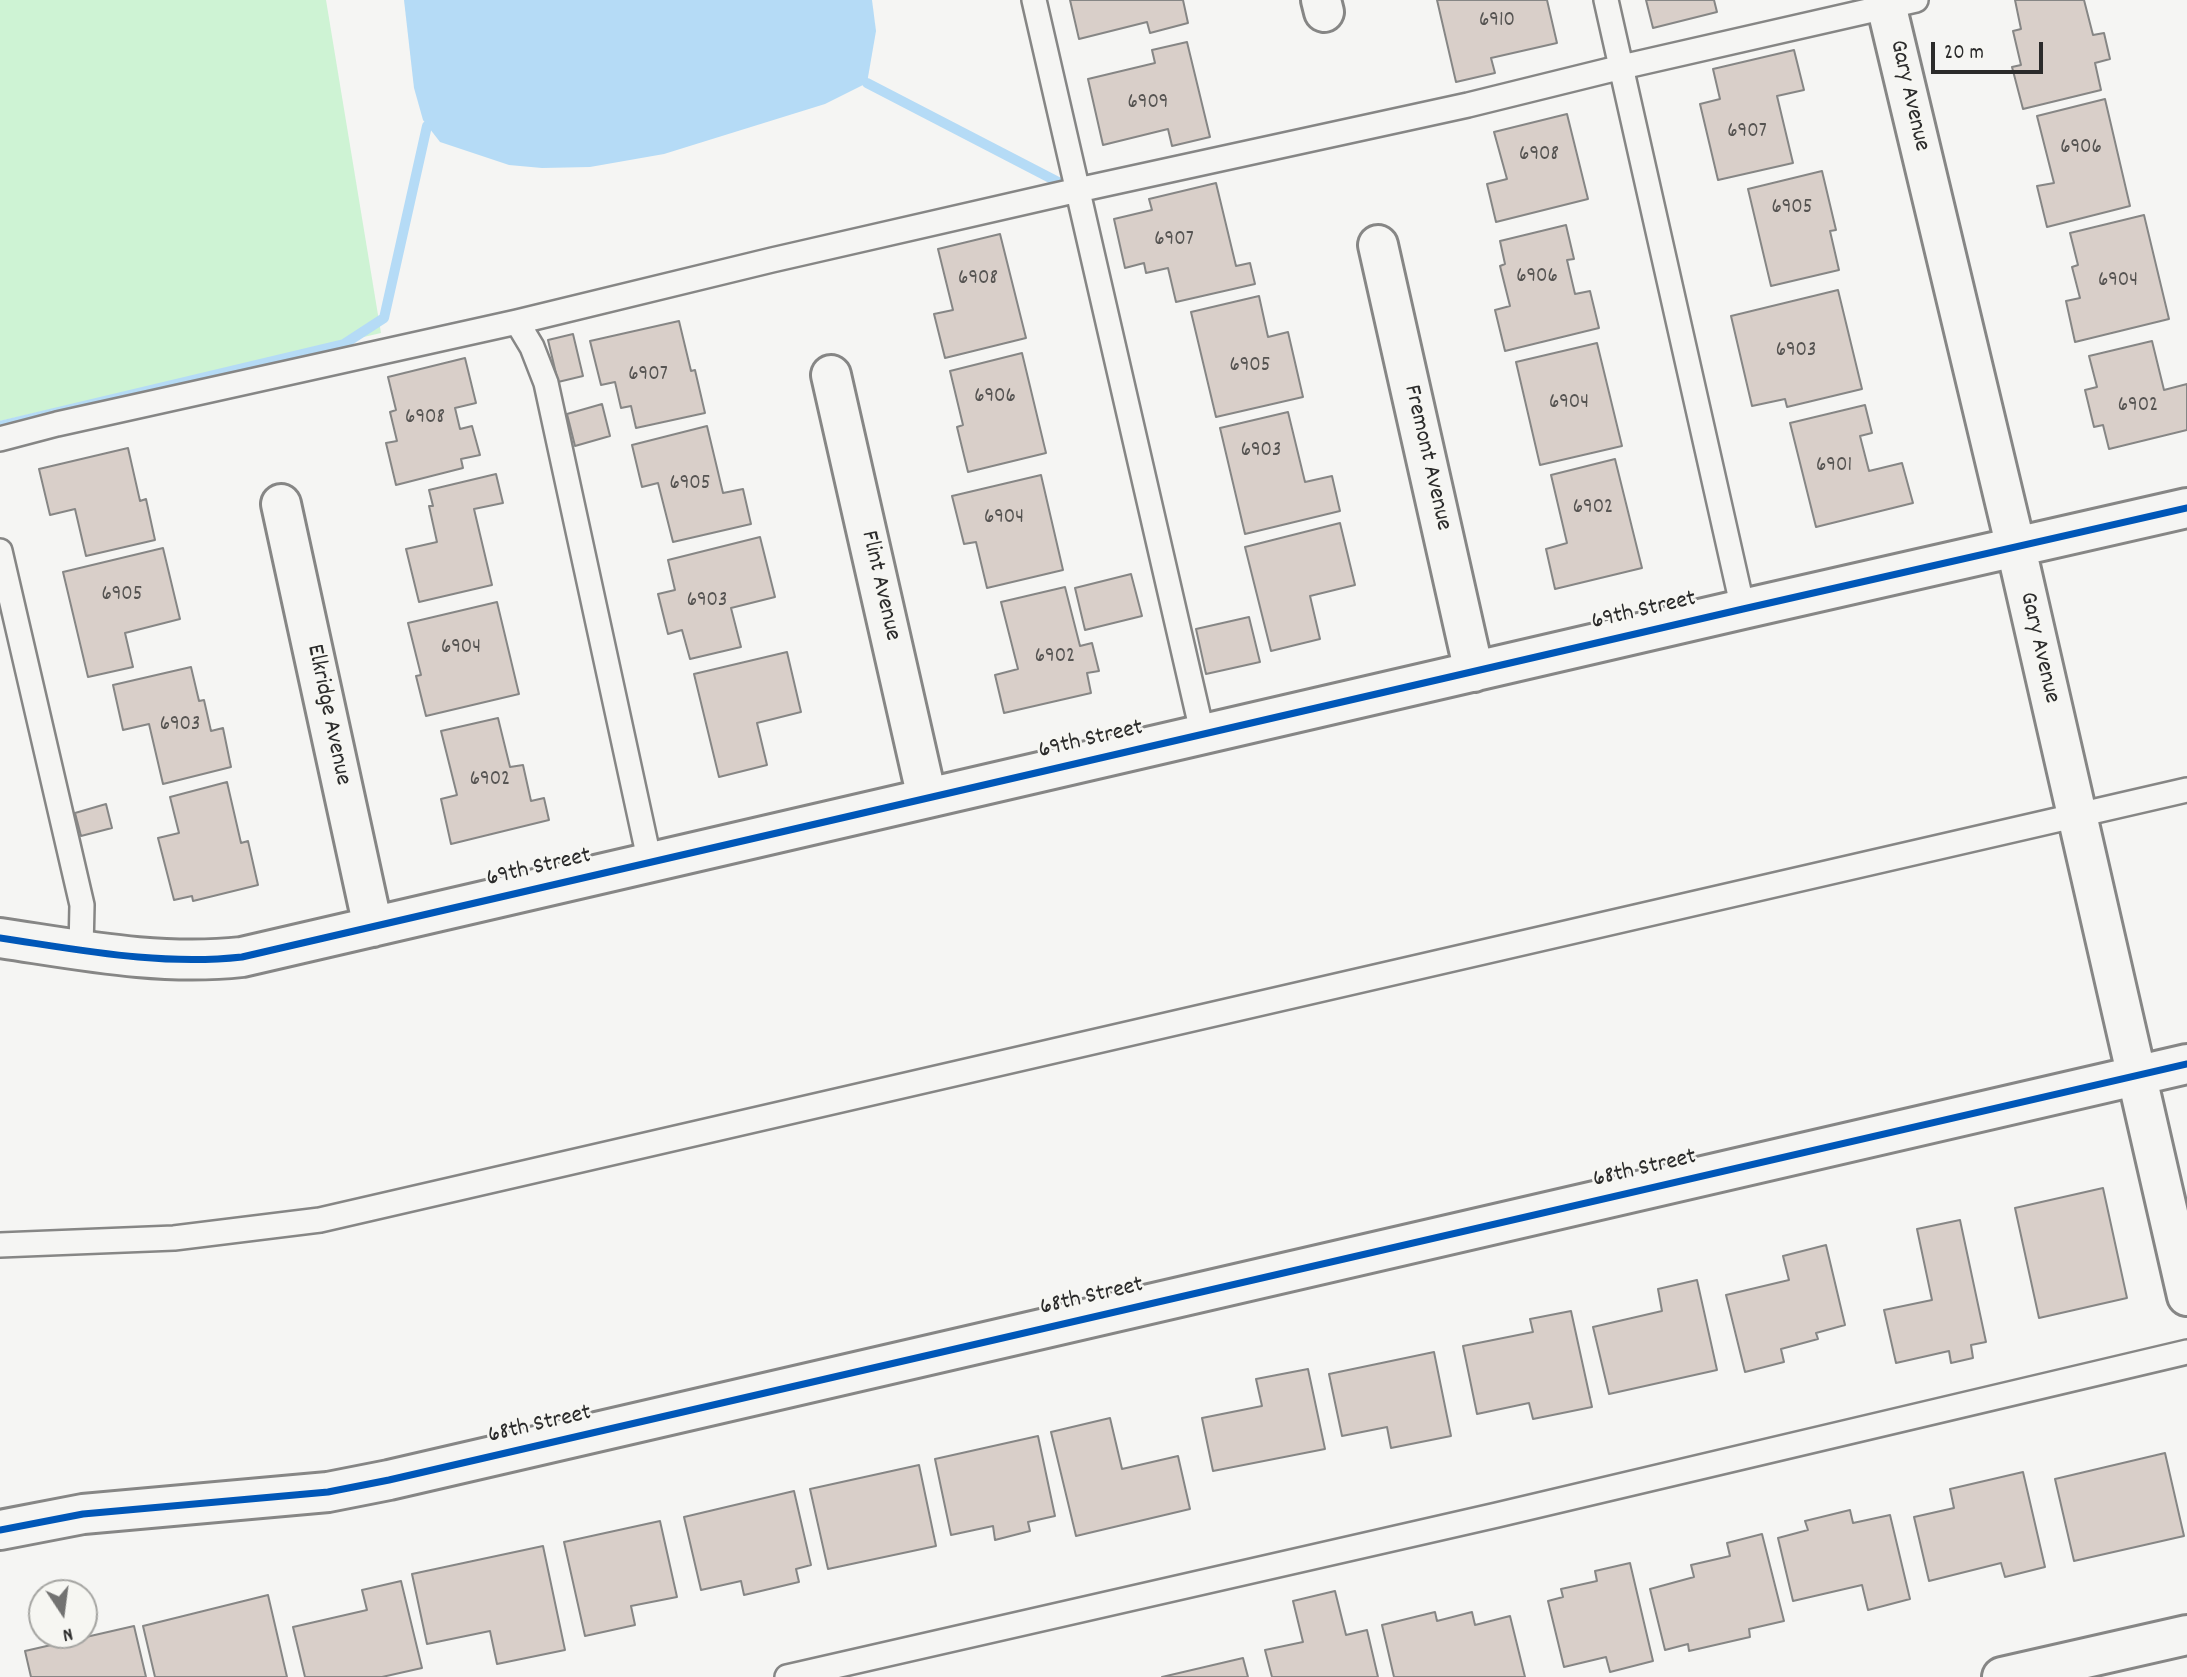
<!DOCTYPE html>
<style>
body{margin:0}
#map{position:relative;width:2187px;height:1677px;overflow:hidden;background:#f5f5f3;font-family:Dekko,sans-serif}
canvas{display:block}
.north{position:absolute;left:28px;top:1579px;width:70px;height:70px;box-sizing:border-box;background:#f6f6f2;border:2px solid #a5a5a2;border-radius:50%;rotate:167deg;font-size:19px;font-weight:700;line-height:28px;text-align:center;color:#2b2b2b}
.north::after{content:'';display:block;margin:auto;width:24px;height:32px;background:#727271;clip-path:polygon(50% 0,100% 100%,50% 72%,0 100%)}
.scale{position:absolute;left:1931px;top:42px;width:112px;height:32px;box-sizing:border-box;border:4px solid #2b2b2b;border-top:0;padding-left:9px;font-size:21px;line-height:24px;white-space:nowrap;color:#2b2b2b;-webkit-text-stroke:5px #f6f6f2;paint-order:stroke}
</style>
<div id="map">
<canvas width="2187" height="1677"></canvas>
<div class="north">N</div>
<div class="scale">20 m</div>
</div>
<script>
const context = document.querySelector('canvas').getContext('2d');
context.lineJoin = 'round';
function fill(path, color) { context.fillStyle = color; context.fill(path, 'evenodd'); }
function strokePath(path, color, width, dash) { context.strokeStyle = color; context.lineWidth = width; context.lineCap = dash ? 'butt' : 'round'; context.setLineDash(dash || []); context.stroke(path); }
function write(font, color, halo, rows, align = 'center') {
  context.font = font + ' Dekko,sans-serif'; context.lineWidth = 5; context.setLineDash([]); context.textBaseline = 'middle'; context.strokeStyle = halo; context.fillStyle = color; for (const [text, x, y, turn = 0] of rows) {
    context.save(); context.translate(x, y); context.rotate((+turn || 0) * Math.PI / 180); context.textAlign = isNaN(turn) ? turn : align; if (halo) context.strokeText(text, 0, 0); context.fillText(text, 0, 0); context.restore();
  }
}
const green = new Path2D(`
 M0,0H326L381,333L0,421Z`);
const water = new Path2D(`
 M404,0H872L876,31L867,83L825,104L664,154L590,167L542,168L509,165L440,142L423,120L414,88Z`);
const stream = new Path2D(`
 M867,83L1060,183
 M0,426L344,344L384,318L427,126`);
const building = new Path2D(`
 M1070,0H1183L1188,23L1150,33L1147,22L1079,39Z
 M1437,0H1547L1557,43L1491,58L1495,73L1456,82Z
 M1646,0H1714L1717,12L1653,28Z
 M2015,0H2084L2093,35L2104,33L2110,59L2095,63L2101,90L2023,109L2012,67L2021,65L2013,31L2021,29Z
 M1187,42L1210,137L1172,146L1168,129L1103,145L1088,79L1155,63L1152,50Z
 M1794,50L1804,90L1777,96L1793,163L1718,180L1700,104L1720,99L1713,69Z
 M2105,99L2130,206L2047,227L2037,186L2054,183L2037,116Z
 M1567,114L1588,199L1496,222L1487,184L1507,179L1494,132Z
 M1822,171L1836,230L1830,231L1839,270L1771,286L1748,189Z
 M1216,183L1236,266L1250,263L1255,284L1176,302L1168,268L1146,273L1144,263L1125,268L1114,219L1152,210L1149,199Z
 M2144,215L2169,319L2075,342L2066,301L2080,298L2072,267L2078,265L2070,233Z
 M1566,225L1574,259L1567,260L1575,294L1590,291L1599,328L1505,351L1495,310L1510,306L1500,266L1505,264L1500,241Z
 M1000,234L1026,338L945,358L934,314L953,310L938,249Z
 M1838,290L1862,389L1787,407L1785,399L1752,406L1731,316Z
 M1259,296L1268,337L1288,332L1303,397L1216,417L1191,312Z
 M679,321L691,371L695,370L705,413L636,428L631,406L621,408L615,382L601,385L590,341Z
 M573,334L583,376L558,382L548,340Z
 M2152,341L2164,390L2187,384V430L2109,449L2103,425L2094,427L2085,390L2097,387L2089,356Z
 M1597,343L1622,446L1540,465L1516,362Z
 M1022,353L1046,453L968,472L957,427L963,425L950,371Z
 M465,358L476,403L455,408L460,429L472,426L480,455L461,459L463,468L396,485L386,443L397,441L390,412L396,410L388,377Z
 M602,404L610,436L575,446L567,414Z
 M1865,405L1872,433L1860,436L1869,471L1902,463L1913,503L1816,527L1790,423Z
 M1288,412L1305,482L1332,476L1340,511L1245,534L1220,428Z
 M707,426L723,493L743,489L751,524L673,542L658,483L642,487L632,445Z
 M128,448L140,501L146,499L155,540L86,556L75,509L50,515L39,469Z
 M1615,459L1642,568L1555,589L1546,549L1567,543L1551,475Z
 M496,474L503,503L474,509L492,585L419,602L406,549L437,542L429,506H433L429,490Z
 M1041,475L1063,570L987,588L976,542L964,544L952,496Z
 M1340,523L1355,585L1310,596L1320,639L1271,651L1245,547Z
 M760,537L775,597L731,608L741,647L690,659L682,630L668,634L658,594L675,590L668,560Z
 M163,548L180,619L125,633L133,667L88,677L63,572Z
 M1131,574L1142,616L1085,630L1075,588Z
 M1065,587L1080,646L1092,643L1099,671L1087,673L1091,693L1004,713L995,675L1018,669L1001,602Z
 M497,602L519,694L426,716L416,676L421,675L408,623Z
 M1249,617L1260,662L1206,674L1196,629Z
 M787,652L801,712L757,723L767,765L719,777L694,674Z
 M191,667L199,701L204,700L211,731L223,728L231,767L163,784L149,724L123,730L113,685Z
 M498,718L510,767L523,765L531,801L544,798L549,820L451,844L441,799L457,795L441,731Z
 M227,782L241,843L248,841L258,885L193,901L192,896L174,900L158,838L179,833L170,797Z
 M106,804L112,828L81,836L75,813Z
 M2103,1188L2127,1298L2039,1318L2015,1208Z
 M1960,1220L1986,1342L1971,1345L1973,1358L1951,1363L1949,1351L1896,1363L1884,1310L1932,1300L1917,1229Z
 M1826,1245L1845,1325L1816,1333L1818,1339L1781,1349L1784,1362L1745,1372L1726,1295L1789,1280L1783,1256Z
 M1697,1280L1717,1370L1609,1394L1593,1327L1662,1311L1658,1289Z
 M1571,1311L1592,1407L1533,1419L1529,1403L1477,1414L1463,1346L1533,1332L1530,1319Z
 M1434,1352L1451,1436L1391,1448L1387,1427L1342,1436L1329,1374Z
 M1308,1369L1325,1449L1213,1471L1202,1418L1262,1406L1256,1379Z
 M1110,1418L1122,1469L1178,1456L1190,1509L1076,1536L1051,1432Z
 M1038,1436L1055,1516L1028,1522L1030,1531L995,1540L993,1526L951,1535L935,1459Z
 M2165,1453L2184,1536L2074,1561L2055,1479Z
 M919,1465L936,1546L828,1569L810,1489Z
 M2023,1472L2045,1567L2005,1577L2001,1563L1929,1581L1914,1517L1954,1508L1950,1489Z
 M794,1491L811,1565L796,1569L799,1582L744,1595L741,1581L701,1590L684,1517Z
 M1850,1510L1853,1523L1890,1515L1910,1599L1868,1610L1862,1585L1793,1601L1778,1538L1808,1530L1805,1521Z
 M660,1521L677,1597L631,1606L635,1625L585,1636L564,1542Z
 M1762,1534L1784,1621L1749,1629L1750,1637L1689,1651L1688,1644L1665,1650L1650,1589L1694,1577L1691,1565L1730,1556L1727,1543Z
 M543,1546L565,1650L497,1664L490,1631L427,1644L412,1574Z
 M1630,1563L1653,1661L1610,1672L1606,1657L1564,1667L1548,1601L1563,1597L1561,1589L1597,1581L1595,1571Z
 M401,1581L422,1668L382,1677H305L293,1627L367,1610L362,1590Z
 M1335,1591L1346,1635L1367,1630L1378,1677H1272L1265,1650L1303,1642L1293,1601Z
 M268,1595L287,1677H155L143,1626Z
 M1435,1612L1437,1621L1472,1612L1475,1625L1510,1616L1525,1677H1394L1382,1625Z
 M134,1626L146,1677H31L25,1651Z
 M1243,1658L1248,1677H1162Z`);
const service = new Path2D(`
 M1034,0L1203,736
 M1606,0L1743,609
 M517,322L532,347L546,383L650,863
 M0,439L57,424L517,322L772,260L1078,190L1468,105L1622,67L1916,0
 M0,551L82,905L81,950
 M0,1245L174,1238L320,1220L2187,790
 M787,1677L1497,1515L2187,1352`);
const minor = new Path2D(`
 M1321,0L1324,12
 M1885,0L2016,548L2187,1296
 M1378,245L1474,672
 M831,375L927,798
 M281,504L373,927
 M0,938C81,950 160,966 242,957L1743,609L2187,508
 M0,1530L83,1514L328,1492L389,1480L2187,1064
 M2002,1677L2187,1635`);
const cycleway = new Path2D(`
 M0,938C81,950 160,966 242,957L1743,609L2187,508
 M0,1530L83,1514L328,1492L389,1480L2187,1064`);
const numberNames = [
 ["6910",1497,22],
 ["6909",1148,104],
 ["6907",1747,133],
 ["6906",2081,149],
 ["6908",1539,156],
 ["6905",1792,209],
 ["6907",1174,241],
 ["6906",1537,278],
 ["6908",978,280],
 ["6904",2118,282],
 ["6903",1796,352],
 ["6905",1250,367],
 ["6907",648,376],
 ["6906",995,398],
 ["6904",1569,404],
 ["6902",2138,407],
 ["6908",425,419],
 ["6903",1261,452],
 ["6901",1834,467],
 ["6905",690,485],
 ["6902",1593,509],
 ["6904",1004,519],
 ["6905",122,596],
 ["6903",707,602],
 ["6904",461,649],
 ["6902",1055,658],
 ["6903",180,726],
 ["6902",490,781]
];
const streetNames = [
 ["Gary Avenue",1908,96,77],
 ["Fremont Avenue",1426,458,77],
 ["Flint Avenue",879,586,77],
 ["69th Street",1644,612,-13],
 ["Gary Avenue",2038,648,77],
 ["Elkridge Avenue",327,715,78],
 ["69th Street",1091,741,-13],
 ["69th Street",539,869,-13],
 ["68th Street",1645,1170,-13],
 ["68th Street",1092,1298,-13],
 ["68th Street",540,1426,-13]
];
fill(green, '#cef3d4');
fill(water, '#b5dbf6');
strokePath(stream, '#b5dbf6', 10);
fill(building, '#d9cfc9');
strokePath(building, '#868685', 2);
strokePath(service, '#868685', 28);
strokePath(minor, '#868685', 44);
strokePath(service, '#f5f5f3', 23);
strokePath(minor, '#f5f5f3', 38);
strokePath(cycleway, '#0057b8', 7);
write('21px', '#565452', null, numberNames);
write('24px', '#2b2b2b', '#f6f6f2', streetNames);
</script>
